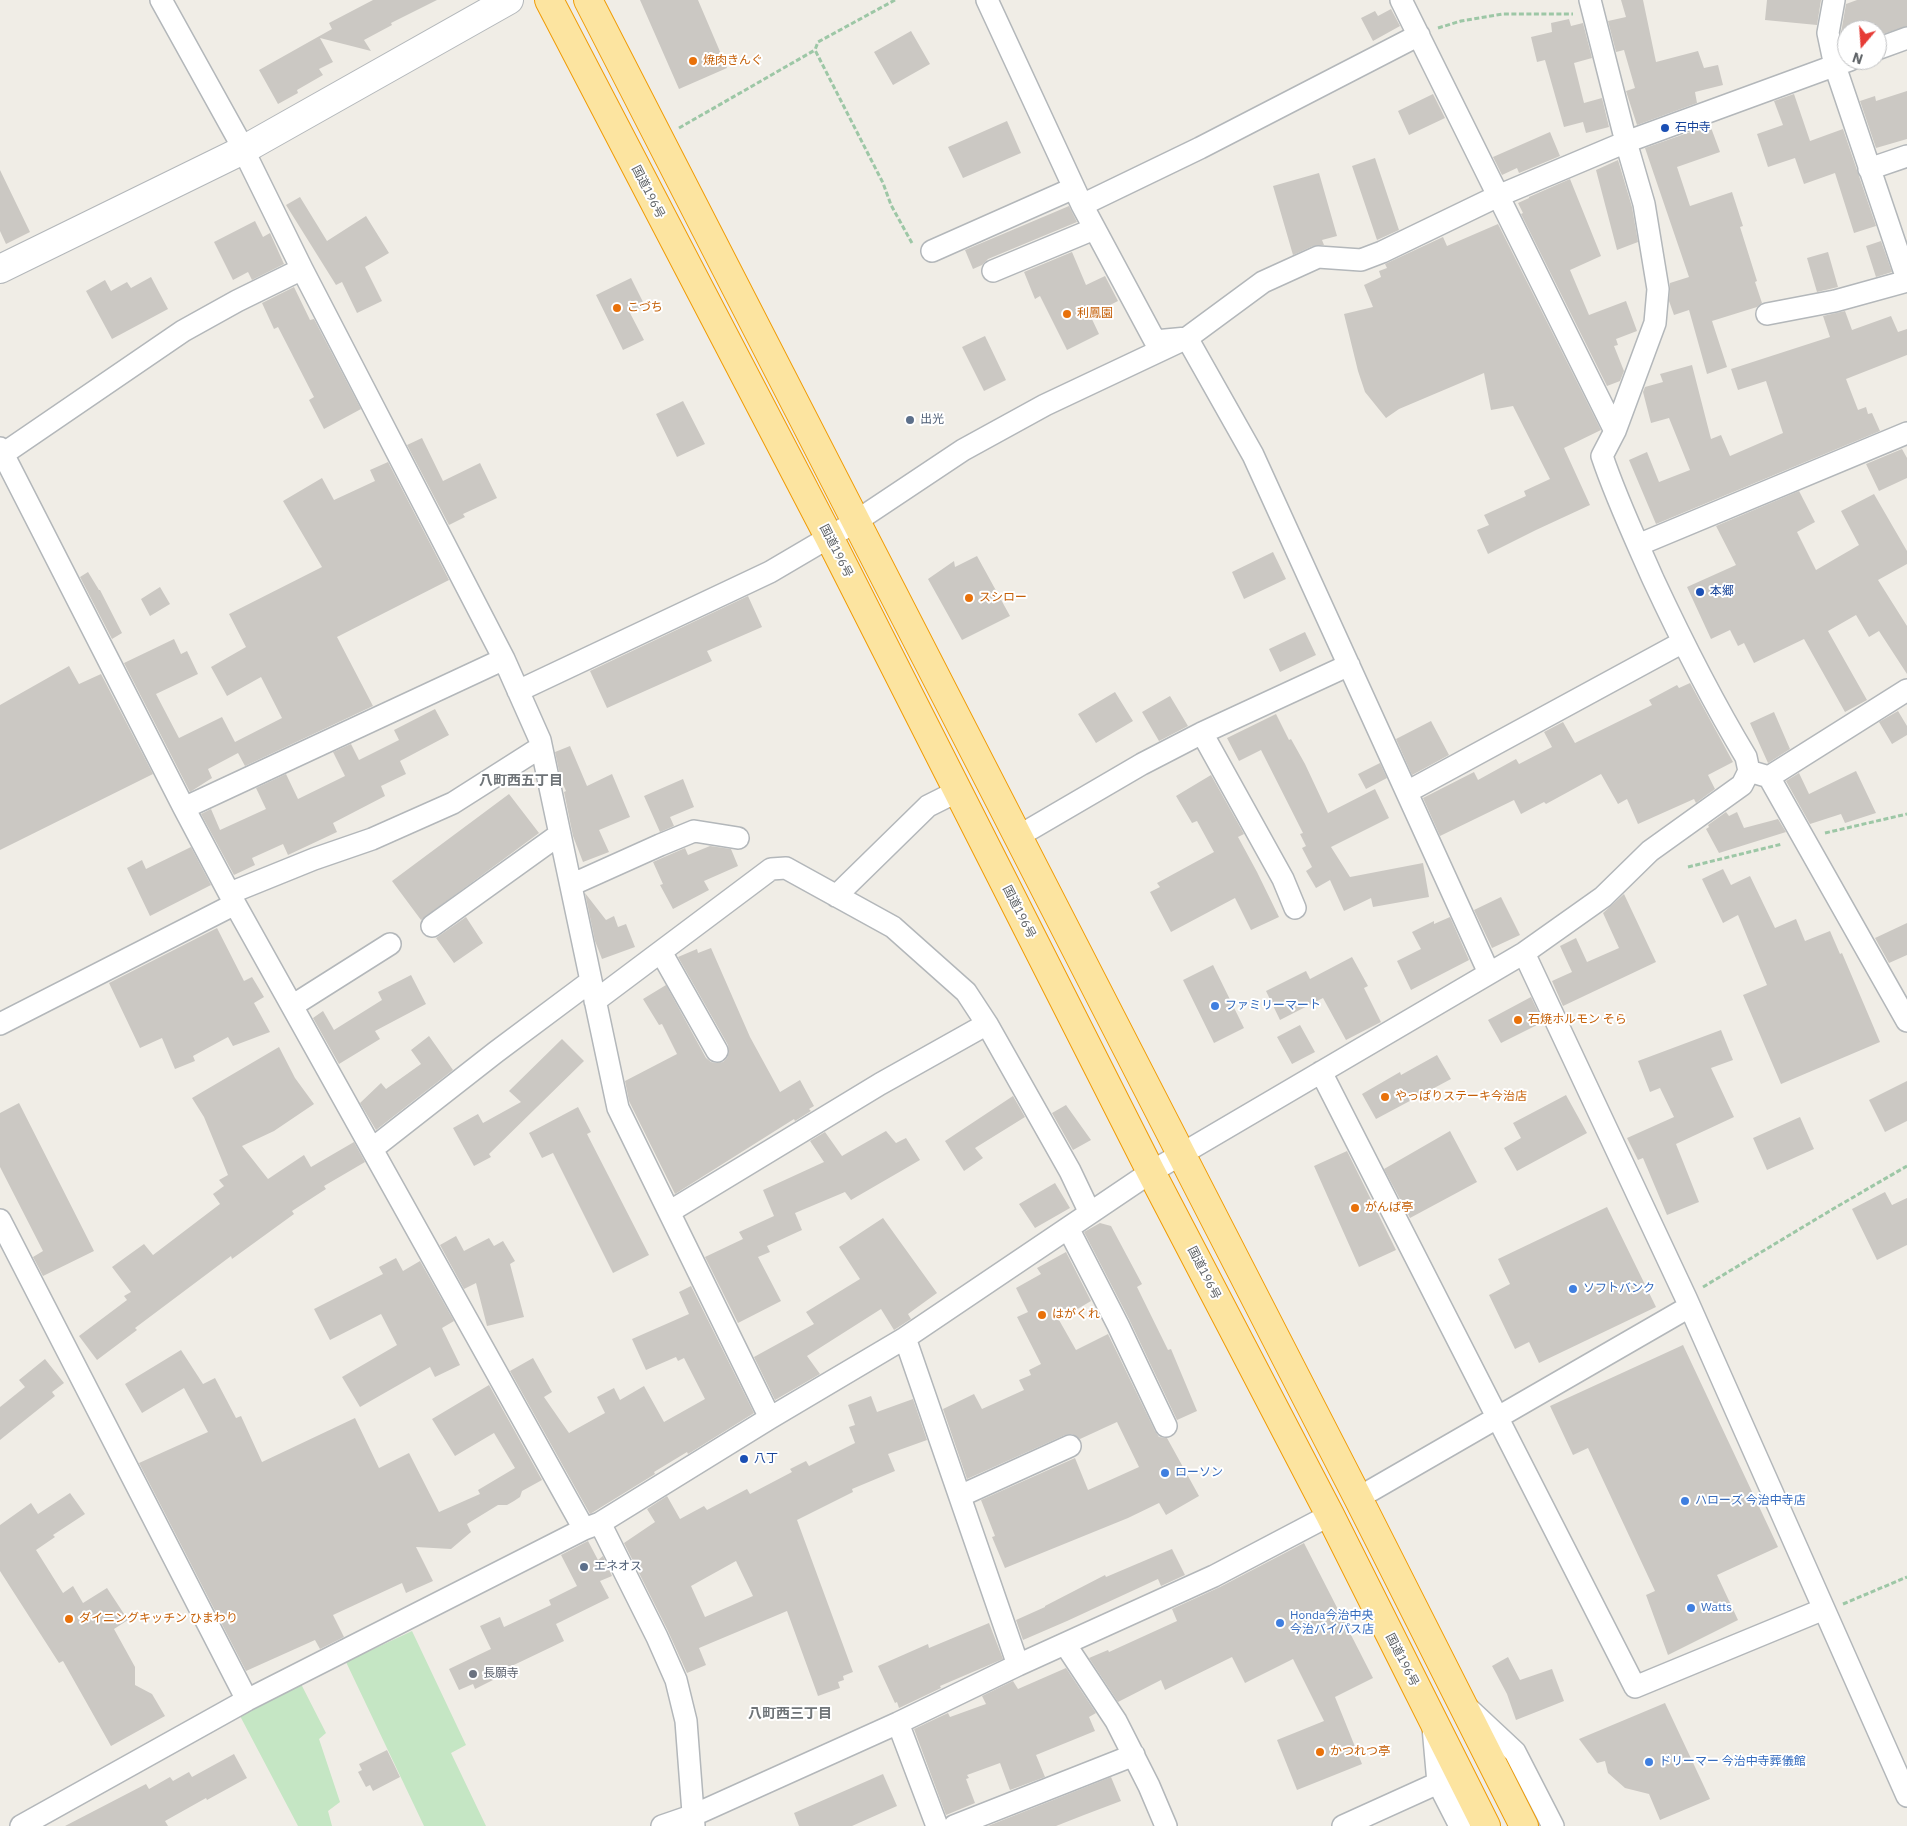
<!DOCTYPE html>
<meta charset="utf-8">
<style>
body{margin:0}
#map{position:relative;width:1907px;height:1826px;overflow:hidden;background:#f0ede6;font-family:"IBM Plex Sans",sans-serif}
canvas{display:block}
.north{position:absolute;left:1837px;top:20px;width:50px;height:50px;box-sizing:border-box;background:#fff;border:1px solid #bfc0c2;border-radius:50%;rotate:198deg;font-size:14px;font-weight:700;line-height:20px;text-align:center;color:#5e6266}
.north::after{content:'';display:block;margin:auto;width:18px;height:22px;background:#e63c36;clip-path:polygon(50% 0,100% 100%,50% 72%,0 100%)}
</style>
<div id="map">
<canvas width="1907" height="1826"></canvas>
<div class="north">N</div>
</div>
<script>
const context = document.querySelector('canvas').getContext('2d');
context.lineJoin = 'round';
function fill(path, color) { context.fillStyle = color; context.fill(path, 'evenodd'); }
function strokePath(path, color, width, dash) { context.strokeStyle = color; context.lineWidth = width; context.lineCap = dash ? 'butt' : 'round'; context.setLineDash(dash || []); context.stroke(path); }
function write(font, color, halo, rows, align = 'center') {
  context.font = font + ' "IBM Plex Sans","Noto Sans JP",sans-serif'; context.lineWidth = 4; context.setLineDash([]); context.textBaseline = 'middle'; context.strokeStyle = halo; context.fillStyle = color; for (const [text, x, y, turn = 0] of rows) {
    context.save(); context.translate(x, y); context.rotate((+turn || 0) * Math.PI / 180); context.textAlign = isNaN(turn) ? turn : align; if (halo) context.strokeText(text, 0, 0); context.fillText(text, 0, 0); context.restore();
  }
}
const green = new Path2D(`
 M412,1631L466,1745L451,1753L486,1826H424L346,1662Z
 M300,1682L326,1733L319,1739L340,1802L328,1811L332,1826H298L239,1714Z`);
const building = new Path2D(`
 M373,0H437L391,23L392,25L364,40L371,51L320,38L333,62L319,69L323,75L297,90L298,93L278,104L259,70L332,29L329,23Z
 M640,0H698L727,68L679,89Z
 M1621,0H1643L1656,62L1698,51L1704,68L1718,65L1723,85L1695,92L1697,103L1637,125L1626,91L1635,88L1624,50L1616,52L1608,21L1626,17Z
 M1767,0H1821L1817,25L1765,20Z
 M1857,0H1907V26L1877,36V30H1847V48L1844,49L1841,33L1846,4Z
 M1391,9L1400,26L1373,41L1361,18L1375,11L1378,16Z
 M1569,19L1571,26L1583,23L1592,58L1574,63L1584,103L1602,98L1609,127L1586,133L1583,122L1564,127L1545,60L1537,62L1531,37L1552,32L1551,23Z
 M911,31L930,64L893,85L874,52Z
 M1907,91V139L1876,148L1860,101L1875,96L1876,101Z
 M1433,94L1445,118L1409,135L1398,111Z
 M1794,94L1810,141L1843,129L1876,226L1854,233L1835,173L1804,184L1795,158L1768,167L1757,134L1783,125L1774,101Z
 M1007,121L1021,153L963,178L948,147Z
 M1710,125L1720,152L1677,167L1690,206L1732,192L1743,226L1740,227L1757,281L1755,282L1762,303L1757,307L1712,321L1727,367L1707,374L1689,310L1674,315L1669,301L1670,283L1689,277L1645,148Z
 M1550,132L1560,156L1519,173L1517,168L1502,175L1493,157Z
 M1375,158L1399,230L1377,240L1352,166Z
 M1618,160L1632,207L1638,242L1617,250L1596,170Z
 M0,170L30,232L6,244L0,231Z
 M1319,173L1337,236L1322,240L1324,245L1313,246L1293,255L1273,186Z
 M1570,179L1601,256L1570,270L1589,315L1626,301L1637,331L1616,339L1618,345L1614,346L1624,371L1620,381L1607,386L1521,214L1523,213L1518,203L1529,198V197Z
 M300,197L327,241L366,216L389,253L365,267L382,301L357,313L342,282L336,285L286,205Z
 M1069,206L1077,222L988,259L982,265L973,269L965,250Z
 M255,221L263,237L270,233L284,264L252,280L248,272L233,280L214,242Z
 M1498,224L1601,430L1564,448L1590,505L1536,530L1488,554L1477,530L1489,525L1484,515L1526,496L1524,491L1550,479L1513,406L1491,410L1484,373L1399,409L1386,418L1365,392L1358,371L1344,314L1373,307L1364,285L1381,277L1379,271L1387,268L1385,264L1443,237L1447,246Z
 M1881,241L1892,272L1876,277L1866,246Z
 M1072,252L1086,285L1105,276L1118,301L1090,315L1099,334L1067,350L1040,296L1035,299L1024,272Z
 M1828,252L1838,287L1817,292L1807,258Z
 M151,277L168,309L112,339L86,291L105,280L111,291L127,282L131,288Z
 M631,278L645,306L630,313L644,340L623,350L596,295Z
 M294,287L310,320L314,319L361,409L324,429L309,400L314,397L278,327L274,329L262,303Z
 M1845,311L1852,330L1891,316L1898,332L1907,329V355L1846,379L1858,410L1866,407L1868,414L1872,413L1880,431L1656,524L1629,460L1647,452L1659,482L1690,470L1669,418L1651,423L1643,392L1645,387L1663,382L1660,374L1692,365L1711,439L1721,435L1730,456L1783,433L1766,381L1738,390L1731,369L1830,337L1823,316Z
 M985,336L1006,380L984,391L962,347Z
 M683,401L705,444L677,457L656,414Z
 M422,438L443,481L480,463L497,498L463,514L465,517L449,525L407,445Z
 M1902,449L1907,458V478L1879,491L1866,464Z
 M388,462L449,580L337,637L373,706L245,766L238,753L208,769L212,778L190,792L124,663L174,639L181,654L187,651L198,674L156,694L179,738L222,717L235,742L282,718L261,677L227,696L211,667L246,647L229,614L322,567L283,501L322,478L334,500L375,481L370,470Z
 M1799,491L1815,522L1797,532L1816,570L1859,545L1841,511L1874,494L1907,551V564L1878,580L1907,626V674L1879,631L1869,637L1856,615L1828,631L1867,700L1845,712L1804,639L1754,663L1744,643L1738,646L1730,630L1711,639L1687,587L1736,565L1716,526Z
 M1273,552L1286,579L1244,599L1232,572Z
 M977,556L1010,616L962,640L928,579L954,561L955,567Z
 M88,572L99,590H100L122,633L112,639L80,577Z
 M160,587L170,604L150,616L141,599Z
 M748,596L762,627L707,651L712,661L607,708L590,671Z
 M1305,632L1316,655L1280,672L1269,649Z
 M69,666L79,684L101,674L153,774L0,850V705Z
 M1690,683L1733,762L1708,775L1715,789L1696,803L1694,799L1638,824L1627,799L1618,804L1601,774L1546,804L1544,802L1521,814L1514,800L1440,836L1423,798L1474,772L1478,780L1516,759L1519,764L1552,747L1544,732L1563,722L1575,743L1652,705L1649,700L1677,685L1679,688Z
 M1115,692L1133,721L1096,743L1078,714Z
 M1170,696L1188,726L1159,741L1142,712Z
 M435,709L449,735L400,761L406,774L381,786L385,796L333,823L337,832L288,855L283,844L252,858L255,865L234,875L201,814L211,809L220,830L266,809L256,788L286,774L298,799L345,776L333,752L351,744L359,760L399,740L394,730Z
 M1898,711L1907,726V735L1892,744L1879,722Z
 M1774,712L1790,749L1768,763L1750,723Z
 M1276,714L1289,740L1291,739L1305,764L1328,813L1375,789L1389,818L1331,847L1350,877L1423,863L1429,897L1373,907L1371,898L1344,911L1330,880L1316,888L1306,871L1312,867L1302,848L1306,846L1300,834L1303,833L1261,750L1239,761L1227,738Z
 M1431,721L1449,755L1412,775L1396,739Z
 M570,746L587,786L612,774L630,817L599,830L609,852L583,862L573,836L564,792L566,791L561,780L555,752Z
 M1380,763L1387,778L1366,789L1358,774Z
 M1856,771L1876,813L1845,823L1841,814L1810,824L1786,781L1799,773L1809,794Z
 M1211,775L1244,834L1238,837L1257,872L1279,917L1251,930L1235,898L1171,932L1150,892L1160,887L1157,883L1214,852L1197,821L1192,823L1176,796Z
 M683,779L694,807L670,817L674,826L660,832L644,796Z
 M509,794L539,833L421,920L392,881Z
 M1726,812L1729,816L1737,812L1744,828L1778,819L1786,832L1719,853L1706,829L1709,827L1708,825Z
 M710,846L731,849L738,866L704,881L709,890L673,909L660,885L663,884L653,862L685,848L688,855Z
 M191,847L211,885L150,916L127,868L142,860L146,869Z
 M1723,869L1731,885L1750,876L1775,928L1796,919L1805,941L1830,931L1840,954L1842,953L1880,1042L1781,1084L1743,995L1767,985L1738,915L1723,923L1702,879Z
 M585,893L606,920L614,916L618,927L626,924L635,947L602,959L595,941Z
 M1624,894L1656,962L1563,1006L1552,981L1572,972L1560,946L1576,938L1587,962L1619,948L1603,913Z
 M1501,897L1520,935L1492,948L1474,910Z
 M466,917L483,943L454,963L436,938Z
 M1450,917L1469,960L1411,990L1397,961L1421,949L1412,932L1434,921V924Z
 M1907,923V955L1889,963L1875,938Z
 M217,928L244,981L252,977L264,997L254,1003L270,1032L233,1046L228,1037L193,1056L195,1061L175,1069L162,1038L140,1048L109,983Z
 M711,948L750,1037L780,1092L800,1080L814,1106L809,1109L811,1111L795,1121L794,1119L675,1194L629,1101L625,1081L677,1054L662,1024L659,1025L643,999L666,985L706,1058L711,1062L716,1063L723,1062L727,1058L729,1052L728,1045L678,957L697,949L698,953Z
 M1352,957L1368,986L1364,988L1381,1022L1346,1040L1323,998L1280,1020L1266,991L1306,971L1310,979Z
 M1213,965L1244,1028L1214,1043L1183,980Z
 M411,975L426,1004L375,1031L380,1039L339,1064L313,1018L323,1011L334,1030L382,1000L378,992Z
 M1531,997L1543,1022L1501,1043L1488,1020Z
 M1300,1025L1315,1052L1292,1064L1277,1037Z
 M1721,1030L1733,1060L1711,1068L1734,1117L1676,1144L1699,1202L1667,1215L1643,1158L1638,1160L1627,1138L1674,1117L1660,1088L1650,1092L1638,1061Z
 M429,1036L453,1070L376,1130L360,1103L381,1083L386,1089L421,1064L411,1050Z
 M562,1039L584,1061L489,1154L491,1157L474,1166L453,1128L478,1114L483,1123L521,1102L509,1091Z
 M279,1047L295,1078L314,1104L274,1131L242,1146L268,1179L304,1155L311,1167L354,1142L365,1162L324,1186L326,1189L292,1211L294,1214L232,1259L231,1256L135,1328L137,1330L97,1360L79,1336L127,1300L124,1296L131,1292L112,1267L144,1244L153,1255L220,1204L213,1194L224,1186L219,1180L228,1175L204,1117L192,1098Z
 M1437,1055L1451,1079L1376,1119L1362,1094L1400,1072L1401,1075Z
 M1907,1081V1121L1885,1132L1869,1100Z
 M1566,1095L1587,1133L1517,1171L1504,1148L1521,1138L1513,1123Z
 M1013,1096L1025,1117L975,1148L983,1158L964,1171L945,1141Z
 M19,1103L94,1251L43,1276L33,1257L43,1251L0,1167V1113Z
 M1066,1105L1091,1140L1073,1150L1052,1113Z
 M578,1107L591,1132L587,1134L649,1255L613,1273L553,1153L542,1158L529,1133Z
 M1800,1117L1814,1149L1767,1170L1753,1138Z
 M886,1131L896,1143L906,1138L920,1160L851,1200L845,1192L795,1213L802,1230L767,1246L770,1252L758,1257L781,1301L738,1323L705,1257L743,1239L739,1232L774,1216L763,1190L824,1162L810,1141L825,1132L842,1156Z
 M1450,1131L1477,1182L1410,1218L1384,1169Z
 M1347,1151L1396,1250L1359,1267L1314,1166Z
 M1055,1183L1070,1208L1035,1228L1019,1204Z
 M1885,1192L1892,1205L1907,1198V1245L1877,1260L1852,1209Z
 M1607,1207L1656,1307L1539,1363L1529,1342L1515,1349L1489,1295L1510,1284L1498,1259Z
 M883,1218L937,1293L908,1314L911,1319L894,1330L881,1309L807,1356L820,1374L775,1400L754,1357L814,1324L806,1312L860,1279L839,1247Z
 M1100,1223L1111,1226L1142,1284L1137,1287L1168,1350L1171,1349L1197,1411L1177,1420L1129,1319L1084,1232Z
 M456,1236L464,1251L489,1238L494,1246L503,1241L515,1261L510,1264L524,1317L487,1326L476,1283L464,1289L440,1245Z
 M1066,1252L1091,1301L1059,1320L1076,1350L1108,1334L1155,1431L1159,1437L1167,1438L1199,1496L1166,1515L1159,1503L1128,1518L1005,1568L992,1537L995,1536L981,1500L1075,1458L1088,1490L1139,1467L1117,1422L1080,1439L1072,1434L1065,1435L967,1479L943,1409L974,1394L982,1409L1024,1390L1019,1380L1031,1375L1029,1370L1041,1364L1017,1317L1028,1312L1016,1288L1041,1274L1037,1268Z
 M396,1258L403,1271L420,1261L454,1321L442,1328L460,1365L435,1377L430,1367L360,1407L342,1377L397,1345L381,1314L330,1340L314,1309L383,1274L379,1267Z
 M691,1286L754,1413L688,1454L687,1452L654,1472L655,1474L590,1514L510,1371L533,1358L552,1392L544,1397L569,1433L605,1413L597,1397L614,1388L620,1400L644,1386L664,1422L705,1399L684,1358L678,1361L676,1357L646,1370L632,1339L689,1314L679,1292Z
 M1683,1345L1778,1547L1717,1575L1738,1620L1668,1655L1646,1595L1655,1591L1588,1448L1573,1455L1550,1406Z
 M181,1350L203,1384L215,1378L236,1418L241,1416L262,1462L355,1418L379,1468L409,1453L439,1512L480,1494L478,1490L515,1468L494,1433L455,1456L432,1419L489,1385L542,1480L522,1491L520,1497L514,1501L507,1505H498L467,1524L471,1532L451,1549L416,1547L433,1581L406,1593L402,1583L333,1615L344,1637L320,1649L315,1640L246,1671L139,1463L208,1432L184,1388L142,1413L125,1384Z
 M45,1359L64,1383L52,1392L55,1396L0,1440V1407L25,1387L19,1380Z
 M871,1396L877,1412L913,1399L927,1440L888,1454L895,1471L852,1489L853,1492L797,1520L853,1672L843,1676L844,1680L838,1682L840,1688L818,1696L787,1611L699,1648L706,1665L687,1673L668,1631L624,1543L655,1522L647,1509L667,1496L680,1519L704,1506L707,1510L747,1489L750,1494L792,1472L790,1469L806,1461L809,1466L855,1443L849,1427L855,1425L848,1405ZM736,1561L753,1596L705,1617L691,1586Z
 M70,1493L85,1514L53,1535L55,1537L36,1550L63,1593L73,1586L83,1603L107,1588L128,1620L114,1629L135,1667V1685L152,1694L165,1716L111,1746L63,1661L59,1663L0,1571V1525L31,1503L38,1514Z
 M588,1541L598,1560L603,1556L612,1576L600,1581L609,1598L556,1624L564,1641L495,1674L497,1678L475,1689L473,1684L459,1690L449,1669L491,1649L480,1626L500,1617L504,1627L551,1605L549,1600L577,1586L561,1555Z
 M1304,1543L1373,1678L1335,1697L1362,1764L1297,1790L1277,1740L1324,1721L1293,1659L1245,1683L1232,1657L1165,1690L1161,1680L1118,1702L1089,1658L1108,1650L1109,1652L1177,1621L1172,1609L1220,1587Z
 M1172,1549L1185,1575L1161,1586L1158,1579L1067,1621L1023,1640L1016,1620L1045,1607V1606L1105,1575L1106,1577Z
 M989,1623L1003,1659L940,1686L941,1688L899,1708L897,1702L895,1703L878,1666L928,1644L929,1648Z
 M1508,1657L1520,1680L1552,1669L1564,1701L1516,1720L1507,1694L1492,1666Z
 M1066,1668L1096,1713L1089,1717L1095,1731L1036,1755L1045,1777L1010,1790L1000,1763L967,1775L969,1778L966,1779L975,1803L946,1815L914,1729L948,1713L950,1717L986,1704L982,1696L1013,1681L1018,1689Z
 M1665,1703L1710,1799L1660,1820L1649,1794L1625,1788L1608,1773L1605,1761L1597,1763L1579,1739Z
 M387,1750L400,1777L373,1791L370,1785L366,1787L358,1772L362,1770L359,1764Z
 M234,1754L247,1778L207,1800L206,1798L165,1821L168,1826H65L146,1784L149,1789L170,1777L173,1781L189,1772L192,1777Z
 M883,1774L897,1806L852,1826H799L794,1813Z
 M1111,1777L1121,1801L1084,1815L1056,1826H988Z`);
const path = new Path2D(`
 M895,0L818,42L815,50L883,183L891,205L913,245
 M1438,28L1461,21L1503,14H1573
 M679,128L815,50
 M1825,833L1907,814
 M1688,867L1782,844
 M1703,1287L1838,1206L1907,1166
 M1843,1604L1907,1577`);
const minor = new Path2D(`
 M161,0L237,137L302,269L504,659L540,740L618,1108L770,1418
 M987,0L1082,205L1155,341L1187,338L1253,455L1489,973
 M1401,0L1615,431
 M1834,0L1828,33L1835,66L1907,279
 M1877,49L1907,38
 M1869,169L1907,156
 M1082,205L1200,148L1419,35
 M932,251L1074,188
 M993,271L1094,229
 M1767,314L1835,301L1907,281
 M0,448L184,808L235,904L584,1529
 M3,454L183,331L237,301L302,269
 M1638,545L1907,433
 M518,691L770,572L855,522L963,450L1045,405L1187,338L1263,282L1318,257L1361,260L1382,252L1498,196L1626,142L1850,60
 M1202,733L1283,879L1295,908
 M1749,771L1769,777L1907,1021
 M1769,777L1907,690
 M1407,792L1683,642
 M184,808L504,659
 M1017,837L1142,764L1202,733L1349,665
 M571,885L660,845L694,831L738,838
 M230,893L314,859L372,839L453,803L541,747
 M836,896L928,806L958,791
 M432,926L560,834
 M661,952L717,1051
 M1524,953L1686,1298L1907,1796
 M595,1001L771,869L786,868L893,927L966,992L987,1024L1070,1171L1090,1213
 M292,1006L390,944
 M0,1024L235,904
 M1321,1072L1635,1687L1824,1609
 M372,1149L496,1052L591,981
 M669,1212L880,1084L987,1024
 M0,1220L247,1700
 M1068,1228L1118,1325L1166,1426
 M960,1496L1070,1446
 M1358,1498L1689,1307
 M600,1523L657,1637L676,1680L686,1721L694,1826
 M1065,1644L1116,1721L1149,1786L1166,1826
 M1018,1665L1214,1576L1330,1515
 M1470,1710L1515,1752L1553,1826
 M898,1723L937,1826
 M1433,1727L1438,1783L1460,1826
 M21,1826L247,1700L584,1529L600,1523L770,1418L905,1338L1151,1172L1524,953L1603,897L1650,851L1742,785L1749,771L1746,757C1711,699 1681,639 1653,579C1635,538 1616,498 1602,456L1615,431L1655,323L1658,289L1644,204L1626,142L1590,0
 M662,1826L694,1815L898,1723L1018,1665L905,1338
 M954,1826L1134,1755
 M1343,1826L1438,1783`);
const tertiary = new Path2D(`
 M0,269L243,150L509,0`);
const trunk = new Path2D(`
 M549,0L829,537L1151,1172L1330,1515L1486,1826
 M588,0L1358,1498L1524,1826`);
const markers = [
 [693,61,5,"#e8710a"],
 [1665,128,5,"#1a4fb4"],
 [617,308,5,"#e8710a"],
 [1067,314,5,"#e8710a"],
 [910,420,5,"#5c6f8a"],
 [1700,592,5,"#1a4fb4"],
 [969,598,5,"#e8710a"],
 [1215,1006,5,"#3f7fe0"],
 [1518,1020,5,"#e8710a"],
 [1385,1097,5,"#e8710a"],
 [1355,1208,5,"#e8710a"],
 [1573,1289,5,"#3f7fe0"],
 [1042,1315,5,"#e8710a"],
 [744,1459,5,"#1a4fb4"],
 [1165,1473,5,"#3f7fe0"],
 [1685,1501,5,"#3f7fe0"],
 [584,1567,5,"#5c6f8a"],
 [1691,1608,5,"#3f7fe0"],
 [69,1619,5,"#e8710a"],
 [1280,1623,5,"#3f7fe0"],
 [473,1674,5,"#6b7280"],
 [1320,1752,5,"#e8710a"],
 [1649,1762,5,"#3f7fe0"]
];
const foodNames = [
 ["焼肉きんぐ",703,61],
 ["こづち",627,308],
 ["利鳳園",1077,314],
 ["スシロー",979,598],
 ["石焼ホルモン そら",1528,1020],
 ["やっぱりステーキ今治店",1395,1097],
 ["がんば亭",1365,1208],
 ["はがくれ",1052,1315],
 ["ダイニングキッチン ひまわり",79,1619],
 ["かつれつ亭",1330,1752]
];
const transitNames = [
 ["石中寺",1675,128],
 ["本郷",1710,592],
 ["八丁",754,1459]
];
const streetNames = [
 ["国道196号",648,192,63],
 ["国道196号",836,551,63],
 ["国道196号",1019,912,63],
 ["国道196号",1204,1273,63],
 ["国道196号",1402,1660,63]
];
const serviceNames = [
 ["出光",920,420],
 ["エネオス",594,1567]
];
const shopNames = [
 ["ファミリーマート",1225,1006],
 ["ソフトバンク",1583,1289],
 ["ローソン",1175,1473],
 ["ハローズ 今治中寺店",1695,1501],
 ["Watts",1701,1608],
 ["Honda今治中央",1290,1616],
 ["今治バイパス店",1290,1630],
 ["ドリーマー 今治中寺葬儀館",1659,1762]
];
const worshipNames = [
 ["長願寺",483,1674]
];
const neighbourhoodNames = [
 ["八町西五丁目",521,781],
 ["八町西三丁目",790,1714]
];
fill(green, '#c5e6c4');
fill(building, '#cbc8c3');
strokePath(minor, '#b3b7ba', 24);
strokePath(tertiary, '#b3b7ba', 30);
strokePath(trunk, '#f09c06', 30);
strokePath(path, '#9dc7a6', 3, [5, 2.5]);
strokePath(minor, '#fff', 21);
strokePath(tertiary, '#fff', 28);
strokePath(trunk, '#fce4a0', 28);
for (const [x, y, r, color] of markers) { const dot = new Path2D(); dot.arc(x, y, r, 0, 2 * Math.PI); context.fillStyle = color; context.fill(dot); strokePath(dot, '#fff', 2); }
write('12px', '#c56008', '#fff', foodNames, 'left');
write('12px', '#164399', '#fff', transitNames, 'left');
write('12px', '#5e6266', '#fff', streetNames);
write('12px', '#4e5e75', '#fff', serviceNames, 'left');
write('12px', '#366cbe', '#fff', shopNames, 'left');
write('12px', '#5b616d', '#fff', worshipNames, 'left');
write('bold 14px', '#6f7478', '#fff', neighbourhoodNames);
</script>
